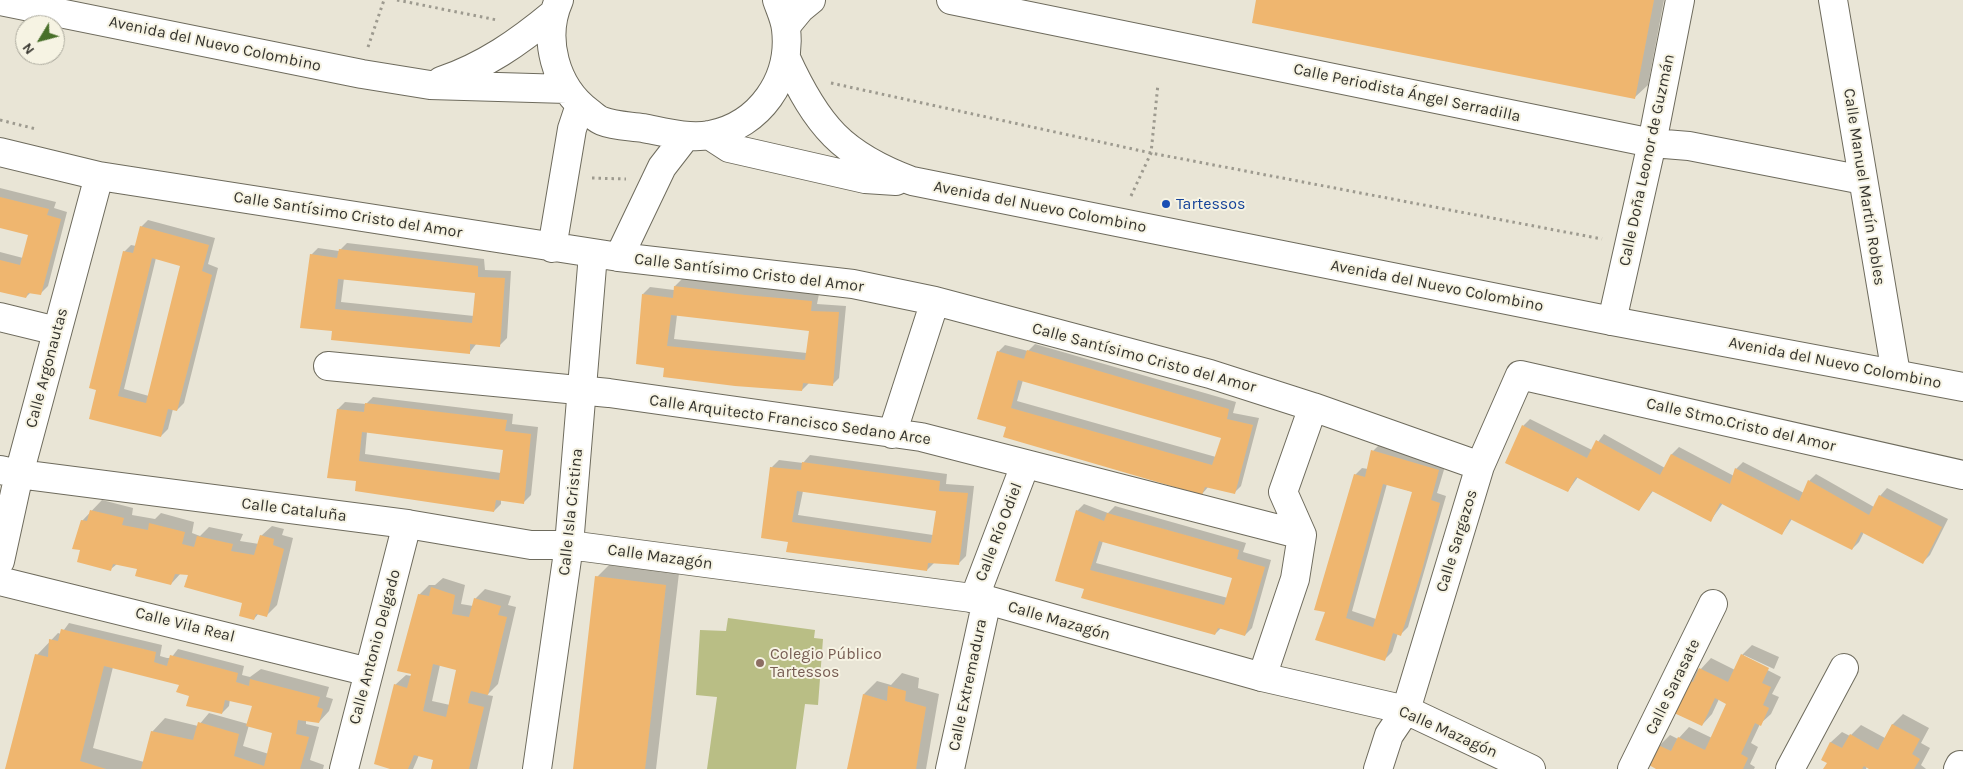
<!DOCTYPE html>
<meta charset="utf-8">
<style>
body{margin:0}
#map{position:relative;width:1963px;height:769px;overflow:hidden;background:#e9e5d6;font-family:Karla,sans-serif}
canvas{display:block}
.north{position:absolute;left:15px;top:15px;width:50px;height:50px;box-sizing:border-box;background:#f6f3e3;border:1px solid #a9a79b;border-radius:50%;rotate:233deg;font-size:14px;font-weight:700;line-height:20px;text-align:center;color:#35342e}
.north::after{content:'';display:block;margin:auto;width:18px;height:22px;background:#486f29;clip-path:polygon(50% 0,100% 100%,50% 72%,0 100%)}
</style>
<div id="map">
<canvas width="1963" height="769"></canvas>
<div class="north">N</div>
</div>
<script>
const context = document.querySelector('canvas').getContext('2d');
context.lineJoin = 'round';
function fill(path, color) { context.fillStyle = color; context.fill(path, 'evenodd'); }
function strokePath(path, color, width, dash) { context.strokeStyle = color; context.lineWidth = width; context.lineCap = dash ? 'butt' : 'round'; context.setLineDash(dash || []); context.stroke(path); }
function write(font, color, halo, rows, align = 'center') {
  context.font = font + ' Karla,sans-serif'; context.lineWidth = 4; context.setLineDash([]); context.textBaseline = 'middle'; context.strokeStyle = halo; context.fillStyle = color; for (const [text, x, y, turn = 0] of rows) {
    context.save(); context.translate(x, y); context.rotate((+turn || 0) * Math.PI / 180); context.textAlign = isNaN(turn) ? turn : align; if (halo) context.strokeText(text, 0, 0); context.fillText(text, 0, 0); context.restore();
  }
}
const green = new Path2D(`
 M728,618L815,630L814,638L823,639L818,705L805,704L796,769H707L717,697L696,695L700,630L726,631Z`);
const shadow = new Path2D(`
 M1257,0H1664L1648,85L1634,98Z
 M0,188L56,202L54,208L67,212L48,286L41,293L31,292L26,297L0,291V252L23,258L30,234L0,227Z
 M148,220L215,238L208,264L218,268L184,403L177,410L173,409L168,429L161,436L91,418L124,252L131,245L136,246L141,227ZM156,258L181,265L149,396L124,389Z
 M347,243L484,259L485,270L511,271L507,338L500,345L477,343L470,352L333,329L311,255L318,248L339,251ZM344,278L476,292L474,316L341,302Z
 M682,279L819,294L817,304L846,306L839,378L832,385L809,383L802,390L665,367L643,294L650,287L674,290L675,286ZM677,315L810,330L807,353L674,339Z
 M1035,344L1236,402L1233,413L1259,418L1241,486L1234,493L1209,486L1202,494L1008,426L998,352L1005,345L1028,351ZM1023,380L1222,437L1216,457L1017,401Z
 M373,397L513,414L512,424L538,427L531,495L524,502L501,499V504L494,511L358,480L338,409L345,402L366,404ZM367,432L504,449L501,473L365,454Z
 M1530,419L1592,450L1604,434L1665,468L1672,454L1679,447L1734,476L1736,469L1743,462L1804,493L1809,481L1816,474L1874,507L1880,496L1887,488L1948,519L1930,555L1923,562L1864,532L1859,542L1852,549L1792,519L1782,534L1723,503L1711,520L1653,491L1639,510L1578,477L1568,491L1523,426Z
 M1380,444L1446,463L1437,493L1446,496L1408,627L1401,634L1398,633L1392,652L1385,659L1327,611L1355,475L1362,468L1368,469L1373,451ZM1387,484L1413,492L1376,619L1352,611Z
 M810,455L947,474L946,484L974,486L966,556L959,563L935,562L927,570L789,541L772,467L779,460L803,463ZM803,491L937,510L933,535L798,515Z
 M102,500L133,508L132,515L155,519L161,513L194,522L192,533L200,536L209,527L243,534L240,541L259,544L261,536L272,526L284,529L282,535L293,538L277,605L267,615L259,613L254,619L244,602L189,574L181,573L171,584L139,568L117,564L111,569L82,549V521Z
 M1084,504L1108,513L1115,506L1246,543L1243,552L1271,560L1252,628L1245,635L1221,628L1215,634L1086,588L1077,511ZM1103,541L1234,578L1228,598L1096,563Z
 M610,564L679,573L656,769H575L597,577Z
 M443,578L465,585L461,604L473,606L475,599L485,589L511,596L508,605L516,607L498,684L487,695L493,696L477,769H433L435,759L419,755L413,769H391L395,685L406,675L411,676L419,595L429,585H435ZM440,665L458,669L450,705L432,701Z
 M69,623L162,645L160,656L167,658H171L178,649L244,666L242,675L250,677L261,669L329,687L326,697L333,699L329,711L319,722L306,720V724L319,727L310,760L324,765L323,769H7L37,655L58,633L61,634ZM113,667L180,684L191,695L222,713L229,706L230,699L254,705L248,724L209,713L198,726L165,718L152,732L144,762L93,748ZM249,725L274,732L269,754L243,746Z
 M1752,645L1779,657L1774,669L1744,655V658L1781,677L1772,694L1779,697L1771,714L1760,724L1751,743L1758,747L1750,764L1755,767L1754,769H1657L1659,746L1670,735L1678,739L1689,727L1712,738L1728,703L1719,699L1712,714L1702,725L1673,712L1692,667L1700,670L1711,658L1735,670L1742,655Z
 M902,673L919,678L918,688L939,694L926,769H848L864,694L877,681L891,685Z
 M1903,714L1929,728L1921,743L1930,748L1921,765L1926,769H1872L1867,766L1866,769H1825L1828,763L1822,759L1831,742L1842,732L1850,736L1861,725L1885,738L1892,725Z`);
const building = new Path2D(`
 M1256,0H1654L1635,99L1252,23Z
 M0,197L49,209L47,215L61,219L41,295L28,293L26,298L0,292V260L20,265L28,235L0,228Z
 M140,226L209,245L202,271L212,275L177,411L168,409L161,437L89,419L96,390L89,388L123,251L133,253ZM152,258L180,266L146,403L118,396Z
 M339,249L478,266V277L505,278L500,347L470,344V354L331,340L332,331L300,328L310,254L337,258ZM338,279L475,293L472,323L335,309Z
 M674,286L745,295L812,301L811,311L839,312L833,386L803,383L802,391L735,386L663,377L664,368L636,364L642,294L673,298ZM671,315L809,331L805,360L667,346Z
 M1027,350L1229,409L1227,419L1253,425L1235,494L1205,487L1202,495L1003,437L1006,427L977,419L997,351L1024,359ZM1018,380L1221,438L1212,465L1011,408Z
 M365,403L507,420L505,431L531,434L524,504L496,500L494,512L355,491L356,481L327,478L337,409L364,412ZM362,432L503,450L499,480L359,461Z
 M1522,425L1587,458L1596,440L1660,475L1671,454L1730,484L1735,468L1799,501L1808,480L1869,515L1879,495L1942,527L1923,564L1861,532L1852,550L1790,519L1782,535L1720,503L1711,522L1652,491L1639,511L1576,477L1568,492L1505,463Z
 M1371,450L1439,470L1431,500L1440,503L1422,570L1401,636L1393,633L1385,661L1315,640L1325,612L1314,610L1354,474L1365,477ZM1383,484L1412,492L1373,627L1346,618Z
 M802,462L940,481L939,491L968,493L959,565L928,563L927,571L786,552L788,542L761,538L770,467L801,470ZM797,491L936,511L931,543L792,522Z
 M90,510L124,518L122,525L148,530L149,523L185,532L182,544L194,547L197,536L233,544L231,551L254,555L260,535L274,539L273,545L284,549L267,617L256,614L254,620L239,616L242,603L184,587L188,575L175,574L171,585L135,576L137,569L113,564L111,571L77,562L80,550L72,549L81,520L87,521Z
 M1076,510L1104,521L1107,513L1239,550L1237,559L1265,567L1245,636L1218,628L1215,635L1081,598L1084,589L1055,581ZM1099,541L1232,578L1224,605L1090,570Z
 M595,576L666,585L645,769H573Z
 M431,587L455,595L452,614L469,617L474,598L501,606L498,615L507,617L488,695L471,691L469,698L468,703L484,707L469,769H431L433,760L414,755L408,769H390L374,764L394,684L407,688L411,674L397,671L418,594L429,596ZM433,664L456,670L446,717L423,711Z
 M61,629L156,652L154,662L160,664L167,666L170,655L238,673L236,682L249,686L250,679L320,697L317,707L323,709L319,723L298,720L296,734L309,737L300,769H141L151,731L193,740L198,722L239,734L234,756L264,766L272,733L246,726L252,706L225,700L222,714L186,706L189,696L176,692L179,685L104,666L80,761L106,769H5L35,654L48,657L49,639L58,641Z
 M1741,654L1769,668L1762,683L1771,687L1763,705L1769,708L1761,726L1755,723L1741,754L1748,758L1743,769H1656L1649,765L1658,745L1671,751L1678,737L1705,750L1726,704L1715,698L1702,726L1672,712L1680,676L1693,682L1699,668L1728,682Z
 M888,686L906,691L905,701L926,707L916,769H847L863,694L887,701Z
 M1892,724L1920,739L1912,754L1920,759L1914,769H1869L1864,766L1862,769H1823L1827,763L1821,760L1830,742L1842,748L1850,734L1878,750Z`);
const path = new Path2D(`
 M397,0L497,20
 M368,47L384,0
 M831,83L1151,153L1602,239
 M0,120L36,129
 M592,178L626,179
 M1131,196L1151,153L1158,84`);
const street = new Path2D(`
 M951,0L1652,143L1689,146L1863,180
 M1833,0L1896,374
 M786,26L800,9L811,0
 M619,257L853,284L935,301L1210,374L1313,407L1480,466
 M0,317L57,331
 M1612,321L1652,143L1680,0
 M328,366L609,393L921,437L1302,535
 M892,434L935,301
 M0,581L369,672
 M974,599L1025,465
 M1262,677L1295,579L1302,535L1283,492L1313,407
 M1406,710L1480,466L1520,375L1963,475
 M344,769L407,524
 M950,769L987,600
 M1632,769L1713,604
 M1790,769L1844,668
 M1958,769L1960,765`);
const secondary = new Path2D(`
 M559,0C542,38 555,87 589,112C593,115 597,119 602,121C614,126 630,126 643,128C664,132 688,139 710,135C760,125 792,79 786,29C785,19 780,9 777,0
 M0,1L362,74L430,85L567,89
 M786,58C817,126 842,155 912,181L1612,321L1963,387
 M441,81C485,66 519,42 554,13
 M709,135L729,148L865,179L896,181
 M0,152L99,176L619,257L662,167L686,136
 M552,248L572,129L580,105
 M0,470L19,474L407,524L531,545H569L987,600L1262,677L1406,710L1531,769
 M0,561L19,474L99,176
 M537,769L569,545L593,254
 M1378,769L1389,735L1406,710`);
const markers = [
 [1166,204,5,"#1a4fb4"],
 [760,663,5,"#8d6e63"]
];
const streetNames = [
 ["Avenida del Nuevo Colombino",215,44,12],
 ["Calle Periodista Ángel Serradilla",1407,93,12],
 ["Calle Doña Leonor de Guzmán",1647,160,-78],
 ["Calle Manuel Martín Robles",1864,187,81],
 ["Avenida del Nuevo Colombino",1040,207,11],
 ["Calle Santísimo Cristo del Amor",348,215,9],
 ["Calle Santísimo Cristo del Amor",749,273,7],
 ["Avenida del Nuevo Colombino",1437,286,11],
 ["Calle Santísimo Cristo del Amor",1144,358,15],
 ["Avenida del Nuevo Colombino",1835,363,11],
 ["Calle Argonautas",47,368,-75],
 ["Calle Arquitecto Francisco Sedano Arce",790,420,8],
 ["Calle Stmo.Cristo del Amor",1741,425,13],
 ["Calle Cataluña",294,510,7],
 ["Calle Isla Cristina",571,512,-84],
 ["Calle Río Odiel",999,532,-69],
 ["Calle Sargazos",1457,541,-73],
 ["Calle Mazagón",660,557,8],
 ["Calle Mazagón",1059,621,16],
 ["Calle Vila Real",185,625,14],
 ["Calle Antonio Delgado",375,647,-75],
 ["Calle Extremadura",968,685,-78],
 ["Calle Sarasate",1673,687,-64],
 ["Calle Mazagón",1448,732,24]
];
const transitNames = [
 ["Tartessos",1176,204]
];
const educationNames = [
 ["Colegio Público",770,654],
 ["Tartessos",770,672]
];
fill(green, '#b9be85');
fill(shadow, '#0003');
fill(building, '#efb66f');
strokePath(street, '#6e6b5d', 30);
strokePath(secondary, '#6e6b5d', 30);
strokePath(path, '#9d9a8f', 3, [2.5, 4]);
strokePath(street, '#fff', 28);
strokePath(secondary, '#fff', 28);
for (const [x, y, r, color] of markers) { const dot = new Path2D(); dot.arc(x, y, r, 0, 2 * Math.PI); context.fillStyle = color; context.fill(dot); strokePath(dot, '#f6f3e3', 2); }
write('16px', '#35342e', '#f6f3e3', streetNames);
write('16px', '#164399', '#f6f3e3', transitNames, 'left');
write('16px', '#785e54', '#f6f3e3', educationNames, 'left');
</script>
